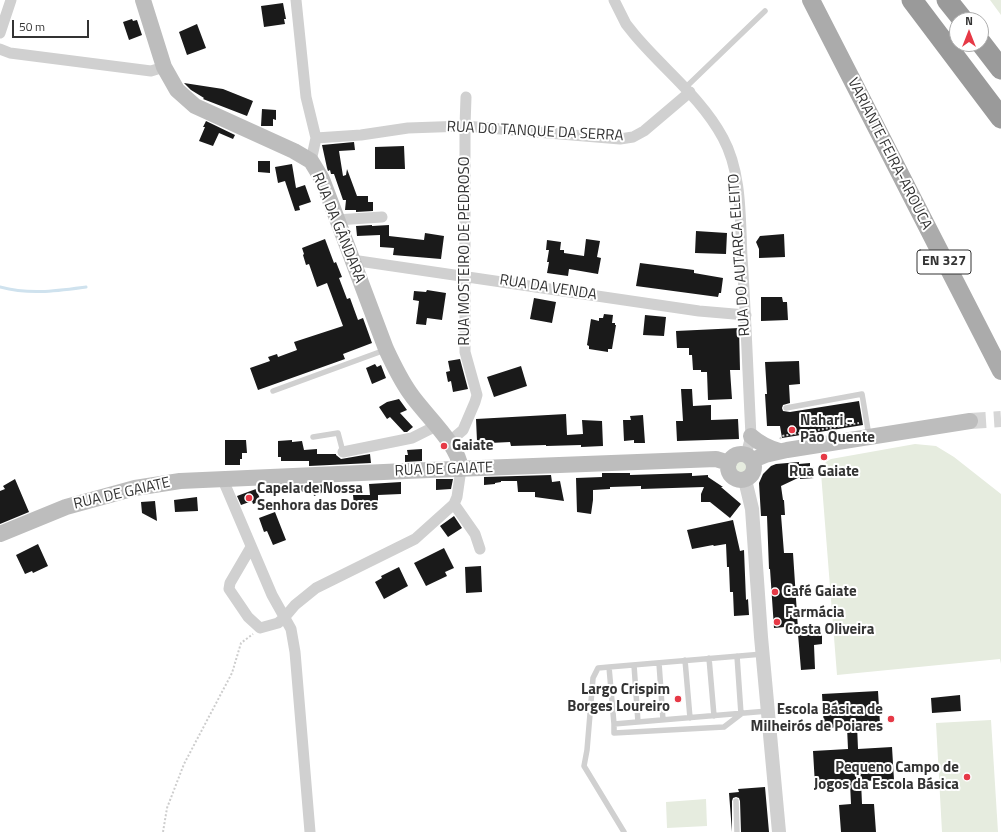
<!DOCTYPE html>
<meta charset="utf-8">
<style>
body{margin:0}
#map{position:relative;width:1001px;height:832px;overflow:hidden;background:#fff;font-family:"Titillium Web",sans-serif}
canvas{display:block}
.north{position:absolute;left:949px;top:12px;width:40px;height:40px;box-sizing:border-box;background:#fff;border:1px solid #adadad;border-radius:50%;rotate:0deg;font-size:11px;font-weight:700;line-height:16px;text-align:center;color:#333}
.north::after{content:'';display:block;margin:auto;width:14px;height:18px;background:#e63946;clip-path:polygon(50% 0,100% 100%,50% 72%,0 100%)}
.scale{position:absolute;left:12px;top:20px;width:77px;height:18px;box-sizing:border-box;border:2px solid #333;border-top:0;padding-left:5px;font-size:12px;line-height:14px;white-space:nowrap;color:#333;-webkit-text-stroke:3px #fff;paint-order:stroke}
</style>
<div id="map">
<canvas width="1001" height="832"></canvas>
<div class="north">N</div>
<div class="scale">50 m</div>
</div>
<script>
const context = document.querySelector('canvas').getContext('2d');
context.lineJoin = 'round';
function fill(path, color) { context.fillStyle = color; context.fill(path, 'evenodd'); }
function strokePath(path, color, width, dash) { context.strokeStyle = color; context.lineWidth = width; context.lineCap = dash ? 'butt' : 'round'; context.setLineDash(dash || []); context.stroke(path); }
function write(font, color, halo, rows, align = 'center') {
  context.font = font + ' "Titillium Web",sans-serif'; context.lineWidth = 4; context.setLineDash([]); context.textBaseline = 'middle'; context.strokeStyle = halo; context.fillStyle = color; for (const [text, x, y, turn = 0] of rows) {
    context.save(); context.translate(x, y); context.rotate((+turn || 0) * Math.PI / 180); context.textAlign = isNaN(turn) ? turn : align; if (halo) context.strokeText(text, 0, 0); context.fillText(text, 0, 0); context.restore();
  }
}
const green = new Path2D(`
 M990,0H1001V15Z
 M915,444L936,446L954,457L1001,494V664L1000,659L837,675L821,473C822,466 824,462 831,459Z
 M734 467a8 8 0 1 1 16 0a8 8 0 1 1-16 0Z
 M991,720L998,832H942L936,723Z
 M706,799L707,826L667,828L666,802Z`);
const stream = new Path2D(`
 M0,287C30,295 56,291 86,287`);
const building = new Path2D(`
 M283,3L286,19H284L285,24L264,27L261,6Z
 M132,19L133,21L137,20L142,35L129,40L123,22Z
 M197,24L206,48L187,55L179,32Z
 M184,83L223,89L253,101L247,116L203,99L204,98L191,90Z
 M262,109L276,110V120L273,119V126H261Z
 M206,121L235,135L233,139L219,133L213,146L199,141L205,127H203Z
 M354,142L355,150L339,151L343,176L346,175L347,169L357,196H368V202H373V211L356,212V210H345L346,200H343L334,174H331L330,170L328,171L327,168L322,145Z
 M404,146L405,169H375V147Z
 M258,161H270V173L258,172Z
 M292,164L296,188L305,185L311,202L299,206L300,210L295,211L285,181L278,183L275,167Z
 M372,225V226L389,225V236L424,240L425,233L444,236L441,259L393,255L394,248L380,247V235L357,236L356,226Z
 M696,231L727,233L726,254L695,253Z
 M784,234L785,257L759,258V249L756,242L760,236Z
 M325,239L334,263L336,262L342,277L339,278L347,299L350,298L358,320L363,318L372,343L343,354L345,359L258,390L250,368L270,361L268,357L277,354L278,357L297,350L294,342L343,326L327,283L317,287L309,264L306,265L303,255L304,254L302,248Z
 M586,239L600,241L597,257L601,258L598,274L569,269L568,276L547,273L549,262H547L549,250H546L547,240L561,242L560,250H564V253L584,256Z
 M640,263L694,270V273L723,278L721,293H719L718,297L636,286Z
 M427,290L446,293L442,320L427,318L426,325L416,324L419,301L413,300L414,291L426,292Z
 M761,297H782L783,302H787L788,320L761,321Z
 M534,298L556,302L552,323L530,319Z
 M604,314L613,315L612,323H615V325H616L612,349H608V352L589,349V346L587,345L591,319L599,321V318H603Z
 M645,315L666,317L664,336L643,335Z
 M739,328L740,370H730L732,399L708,400L707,372H701V370H693L692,355H689V348H677L676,331Z
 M460,359L468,389L453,392L451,381L448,382L446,372L450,371L448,361Z
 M799,361L800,384L789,385L790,403L783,405L782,408L783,411L790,412L859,401L863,425L782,438L780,426H767L765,394H767L765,362Z
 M375,364L377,367L381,365L386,378L372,384L366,368Z
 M521,366L527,386L494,397L487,377Z
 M681,389H692L693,406L711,405V420L738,419L739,439L677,441L676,421H683Z
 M399,399L407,410L400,413L413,427L407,432H404L390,417L387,419L379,407L387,402Z
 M566,414L567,435L583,434L582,420L602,421L603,446L581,447V445L546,446V445L511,446L510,442L490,443V440L477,441L476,419Z
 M643,415L645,443H634V440L624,441L623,420H631L630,416Z
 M225,440H246L247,453H242V459H240V465H225Z
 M292,440V442L302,441L304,450L317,449V454H336V455L341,459L370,454L371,463L309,466V461H281V457H278V441Z
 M422,449V461L405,462V455H408L407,450Z
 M799,462V464L810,463V467H814V478L800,479V477L781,486L783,500H784L785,515H781L784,553H793L798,629H785V627L774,628L770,569H769L767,516H761L759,483L763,474L771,466L776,464Z
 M602,473H630V475L692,473V476L708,475V477L723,487H721L741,504L730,518L710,502H701V494L704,487L641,489V486L610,487V489L593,490V500L591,514L577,512L576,478L602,477Z
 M551,475L552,482L560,481L564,501L535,497V492H518L517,481H501V482L495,483V484L484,485V477Z
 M15,479L29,512L0,524V491L5,489L3,486Z
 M436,479H453L451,489L436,490Z
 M401,482V494L378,495V504L354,505L353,495H370L369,484Z
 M332,484V488L314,496L313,491L291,492V486Z
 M256,489L261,501L253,504L252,501L241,505L237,496Z
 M197,497L198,511L175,512L174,500Z
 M155,501L157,521L142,513L141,502Z
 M275,512L286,540L273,545L267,531L264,532L259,518Z
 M454,516L462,528L448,537L440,526Z
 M733,520L740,551L744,550L746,600L748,599L749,615L734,616L733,592H730L729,567H727L726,544L714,546L713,545L692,549L687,530Z
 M38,544L48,566L33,573L32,571L25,574L16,555Z
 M444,548L454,568L445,572L447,576L426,586L414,563Z
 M481,566L482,592L466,593L465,567Z
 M399,567L408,586L384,599L375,582L382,578L381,576Z
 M822,632V644L814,645L815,669L801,670L798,634Z
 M878,691L880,724L857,725L858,749L892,747L894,780L861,781L862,804H874L876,832H841L839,805L851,804L850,783L815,785L813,751L848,749L847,727L824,728L822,694Z
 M960,695L961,711L932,713L931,698Z
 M765,787L769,832H741L740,801L739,798L736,797L733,798L732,801V832L729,793L739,792L738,789Z`);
const secondaryTunnel = new Path2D(`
 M970,421L1001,419`);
const path = new Path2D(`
 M780,439L782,436L859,423
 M163,832L167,808L184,764L232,673L241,643L253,634`);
const service = new Path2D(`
 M685,88L765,11
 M273,391L385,350
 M786,408L862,394L869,436
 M313,437L338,433L343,452
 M763,654L609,667L614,724L768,711
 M709,658L714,716
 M685,660L690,718
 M659,663L663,720
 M634,665L638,722
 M609,667L598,668L593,678L587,750L584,766L624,832
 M614,724V733L724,727L741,714L737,656
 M736,801L737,832`);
const minor = new Path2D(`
 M296,0L306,97L316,138L311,161
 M614,0L626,24L634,34C663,69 701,97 723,138C742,173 740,218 742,257C746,317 748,376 751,436L746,455
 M0,33L11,0
 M0,49L10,53L151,71L164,67
 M316,138L361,135L408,128L465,126L620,139L633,137L644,131L690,92
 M336,220L382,217
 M352,260L699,311L746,315
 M449,442L463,430L475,402L477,395L465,352V126L466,97
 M343,452L412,438L436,426
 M223,480L272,595L291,629L295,652L310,832
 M454,504L475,534L480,549
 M251,547L230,583L229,589L248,617L260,628L278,623L284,618L295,605L316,588L415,539L454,504L457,497L461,469`);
const tertiary = new Path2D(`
 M745,480L752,509L761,637L779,832`);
const secondary = new Path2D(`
 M143,0L164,67L177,90L195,106L294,151L311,161L322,179L386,349C393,364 400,379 410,393C424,414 458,443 461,469
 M751,436C760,444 769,448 779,451
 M728 467a13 13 0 1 1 26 0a13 13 0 1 1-26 0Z
 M753,460L765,455L787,450L970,421
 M0,534L66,507L135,488L180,481L429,470L716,459L729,463`);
const primary = new Path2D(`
 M811,0L1001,371`);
const motorway = new Path2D(`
 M912,0L1001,118
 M947,0L963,20
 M981,43L1001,69`);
const markers = [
 [792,430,4,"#e63946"],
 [444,446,4,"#e63946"],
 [824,457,4,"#e63946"],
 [249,498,4,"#e63946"],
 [775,592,4,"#e63946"],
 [777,622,4,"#e63946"],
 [678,699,4,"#e63946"],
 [891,719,4,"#e63946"],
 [967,777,4,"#e63946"]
];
const shields = [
 [944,262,54]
];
const shieldNames = [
 ["EN 327",944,262]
];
const streetNames = [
 ["RUA DO TANQUE DA SERRA",535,132,3],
 ["VARIANTE FEIRA-AROUCA",889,154,63],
 ["RUA DA GÂNDARA",338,228,68],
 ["RUA MOSTEIRO DE PEDROSO",465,251,-90],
 ["RUA DO AUTARCA ELEITO",740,255,-94],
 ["RUA DA VENDA",548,288,9],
 ["RUA DE GAIATE",444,470,-2],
 ["RUA DE GAIATE",122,494,-13]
];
const poiNames = [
 ["Nahari -",800,421],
 ["Pão Quente",800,438],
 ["Gaiate",452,446],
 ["Rua Gaiate",824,472,"center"],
 ["Capela de Nossa",257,489],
 ["Senhora das Dores",257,506],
 ["Café Gaiate",783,592],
 ["Farmácia",785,613],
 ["Costa Oliveira",785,630],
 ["Largo Crispim",670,690,"right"],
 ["Borges Loureiro",670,707,"right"],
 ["Escola Básica de",883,710,"right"],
 ["Milheirós de Poiares",883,727,"right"],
 ["Pequeno Campo de",959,768,"right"],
 ["Jogos da Escola Básica",959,785,"right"]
];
fill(green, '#e6ecdf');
strokePath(stream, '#cfe2ee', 3);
fill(building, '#1a1a1a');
strokePath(secondaryTunnel, '#d6d6d6', 16, [16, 8]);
strokePath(path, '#cdcdcd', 2, [2, 2]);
strokePath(service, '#d0d0d0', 5.5);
strokePath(minor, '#d0d0d0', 11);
strokePath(tertiary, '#d0d0d0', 14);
strokePath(secondary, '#bdbdbd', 16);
strokePath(primary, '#ababab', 18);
strokePath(motorway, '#9a9a9a', 21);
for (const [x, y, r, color] of markers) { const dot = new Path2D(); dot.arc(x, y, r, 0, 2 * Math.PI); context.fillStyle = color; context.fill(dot); strokePath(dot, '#fff', 1.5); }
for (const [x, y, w] of shields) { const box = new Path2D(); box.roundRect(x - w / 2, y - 12, w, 24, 3); context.fillStyle = '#fff'; context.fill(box); strokePath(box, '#333', 1); }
write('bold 14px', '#333', null, shieldNames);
write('15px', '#333', '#fff', streetNames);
write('bold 15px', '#333', '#fff', poiNames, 'left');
</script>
